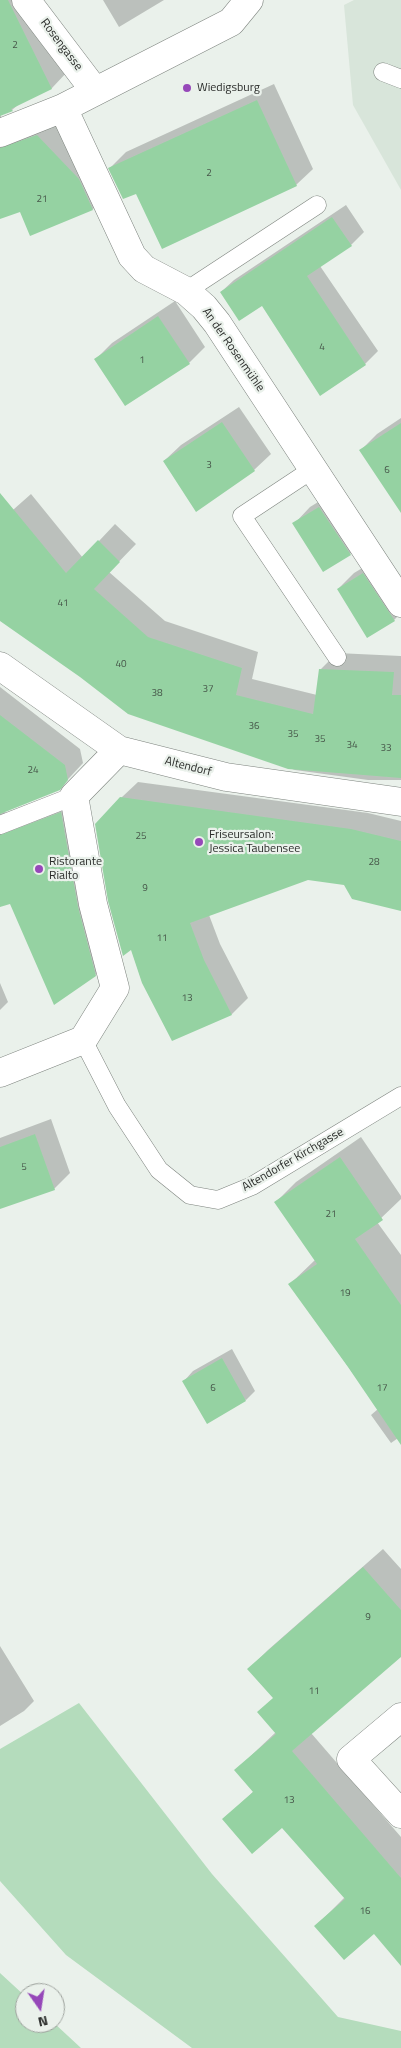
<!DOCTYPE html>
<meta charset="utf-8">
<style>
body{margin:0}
#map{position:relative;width:401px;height:2048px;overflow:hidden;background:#eaf1eb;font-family:"Titillium Web",sans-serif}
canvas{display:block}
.north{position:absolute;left:15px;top:1983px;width:50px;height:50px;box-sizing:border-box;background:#eaf1eb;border:1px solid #9ea39e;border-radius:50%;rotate:167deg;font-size:14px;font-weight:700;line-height:20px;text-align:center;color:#2b2d2b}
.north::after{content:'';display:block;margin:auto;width:18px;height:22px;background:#9648b9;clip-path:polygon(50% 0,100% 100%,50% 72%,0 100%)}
</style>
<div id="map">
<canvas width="401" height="2048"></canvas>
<div class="north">N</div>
</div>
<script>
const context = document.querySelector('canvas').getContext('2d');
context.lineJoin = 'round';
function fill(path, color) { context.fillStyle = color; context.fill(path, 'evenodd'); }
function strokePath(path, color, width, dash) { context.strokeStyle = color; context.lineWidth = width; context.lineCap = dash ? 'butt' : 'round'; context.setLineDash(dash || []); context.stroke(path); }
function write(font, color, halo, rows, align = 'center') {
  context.font = font + ' "Titillium Web",sans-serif'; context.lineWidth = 4.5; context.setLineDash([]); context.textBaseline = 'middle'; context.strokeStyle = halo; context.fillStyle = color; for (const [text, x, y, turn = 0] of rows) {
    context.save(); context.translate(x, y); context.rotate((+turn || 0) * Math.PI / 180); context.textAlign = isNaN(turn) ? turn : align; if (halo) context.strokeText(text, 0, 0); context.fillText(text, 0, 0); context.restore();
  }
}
const built = new Path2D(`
 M354,0H401V190L353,105L344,5Z`);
const green = new Path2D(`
 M79,1703L212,1874L338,2017L401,2031V2048H192L66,1955L0,1881V1749Z
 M0,1973L25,1996V2023H54L81,2048H0Z`);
const shadow = new Path2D(`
 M0,0H33L68,71L52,88L19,104L12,110L1,115L2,122L54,119L110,192L93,209L30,234L20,210L0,217Z
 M103,0H164L119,27Z
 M274,84L313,169L296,185L137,192L110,168L126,152Z
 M346,205L364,232L351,245L320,266L378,351L365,364L321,394L262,304L221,292L234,280Z
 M175,301L205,347L189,363L96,359L112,343Z
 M239,407L271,454L254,470L164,461L181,445Z
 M401,418V490L361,450L377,434Z
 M336,491L366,538L350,554L294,524L310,507Z
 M31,494L83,558L115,524L136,544L109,572L165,621L258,652L252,679L317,695L321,669L337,653L401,656V780H368L295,770L129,713L81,676L0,619V513L5,517Z
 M379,558L401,613L394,620L338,589L354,573Z
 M0,687L80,749L83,763L59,789L5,810V812L9,818L76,798L111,959L95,975L0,878Z
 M138,782L368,813L401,821V909L345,884L308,879L209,915L220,944L248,998L232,1014L173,1039L121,798Z
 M0,983L8,1002L0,1010Z
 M51,1119L70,1173L54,1189L0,1207V1138Z
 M361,1137L401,1196V1199L377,1222L401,1255V1436L391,1443L371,1415L378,1409L290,1284L315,1260L276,1202L296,1182Z
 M232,1349L255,1391L246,1400L184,1381L193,1371Z
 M383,1549L401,1569V1655L311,1733L401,1837V1944L374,1932L316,1926L345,1897L283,1826L224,1819L254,1791L236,1770L276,1732L274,1698L249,1669L268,1650Z
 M0,1646L34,1701L24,1711L0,1726Z`);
const building = new Path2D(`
 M0,0H8L52,89L11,109L13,111L0,116Z
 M257,100L297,186L162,249L136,194L123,199L108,168Z
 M37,135L79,179L93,210L30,236L20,212L0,219V148Z
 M332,217L352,246L307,276L366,365L320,396L262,306L239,321L220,292Z
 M158,316L190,364L125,406L94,359Z
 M222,422L255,471L196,512L163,461Z
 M401,423V513L359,450Z
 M0,493L66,573L98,540L120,562L94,589L148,637L242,668L236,695L313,714L319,669L394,672L392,695H401V778L288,769L128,714L80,677L0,621Z
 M319,507L351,555L323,572L292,523Z
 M363,573L395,621L367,638L337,589Z
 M0,715L65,765L68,780L60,790L0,814Z
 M120,797L351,829L401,841V911L352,899L344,885L308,880L190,923L204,960L232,1015L172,1041L142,983L131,950L123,956L108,901L95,824Z
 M61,812L78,907L96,976L54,1005L10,904L0,907V835Z
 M35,1134L55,1190L0,1209V1147Z
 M340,1157L383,1220L355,1239L401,1305V1445L348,1367L288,1284L317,1264L274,1202Z
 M222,1358L246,1401L207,1424L182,1381Z
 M363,1567L401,1610V1657L292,1751L401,1878V1966L374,1934L344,1960L314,1926L345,1899L282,1828L252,1854L222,1819L253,1792L234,1770L276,1734L257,1712L273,1698L247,1669Z`);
const service = new Path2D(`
 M383,72L401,79
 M186,291L317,205
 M313,469L242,516L337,657
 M0,825L74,796
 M83,1040L117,1106L159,1170L190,1195L218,1200L252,1186L401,1096`);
const minor = new Path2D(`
 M26,0L95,91
 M63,108L132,256L144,269L186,291L204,307L217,323L401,603
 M0,133L63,108L231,22L249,0
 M0,666L119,750L226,777L401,802
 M0,1073L83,1040L115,988L93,904L74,796L119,750
 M401,1717L351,1759L401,1814`);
const markers = [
 [187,88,5,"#9648b9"],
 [199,842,5,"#9648b9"],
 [39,869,5,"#9648b9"]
];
const numberNames = [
 ["2",15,46],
 ["2",209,174],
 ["21",42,200],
 ["4",322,348],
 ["1",142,361],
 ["3",209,466],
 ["6",387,471],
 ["41",63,604],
 ["40",121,665],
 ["37",208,690],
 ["38",157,694],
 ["36",254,727],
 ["35",293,735],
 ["35",320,740],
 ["34",352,746],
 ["33",386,749],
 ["24",33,771],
 ["25",141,837],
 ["28",374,863],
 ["9",145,889],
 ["11",162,939],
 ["13",187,999],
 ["5",24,1168],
 ["21",331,1215],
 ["19",345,1294],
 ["6",213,1389],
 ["17",382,1389],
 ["9",368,1618],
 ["11",314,1692],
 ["13",289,1801],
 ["16",365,1912]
];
const streetNames = [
 ["Rosengasse",61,45,53],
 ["An der Rosenmühle",233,350,55],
 ["Altendorf",188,767,14],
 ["Altendorfer Kirchgasse",293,1160,-30]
];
const poiNames = [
 ["Wiedigsburg",197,88],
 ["Friseursalon:",209,835],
 ["Jessica Taubensee",209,849],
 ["Ristorante",49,862],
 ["Rialto",49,876]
];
fill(built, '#d8e5da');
fill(green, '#b4dcbc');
fill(shadow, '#0003');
fill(building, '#95d2a2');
strokePath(service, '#7d837e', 19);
strokePath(minor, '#7d837e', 29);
strokePath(service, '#fff', 18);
strokePath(minor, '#fff', 28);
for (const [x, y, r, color] of markers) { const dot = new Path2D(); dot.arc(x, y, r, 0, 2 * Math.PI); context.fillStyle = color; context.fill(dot); strokePath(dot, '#eaf1eb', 2); }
write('10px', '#465649', null, numberNames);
write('12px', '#2b2d2b', '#eaf1eb', streetNames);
write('12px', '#2b2d2b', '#eaf1eb', poiNames, 'left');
</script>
